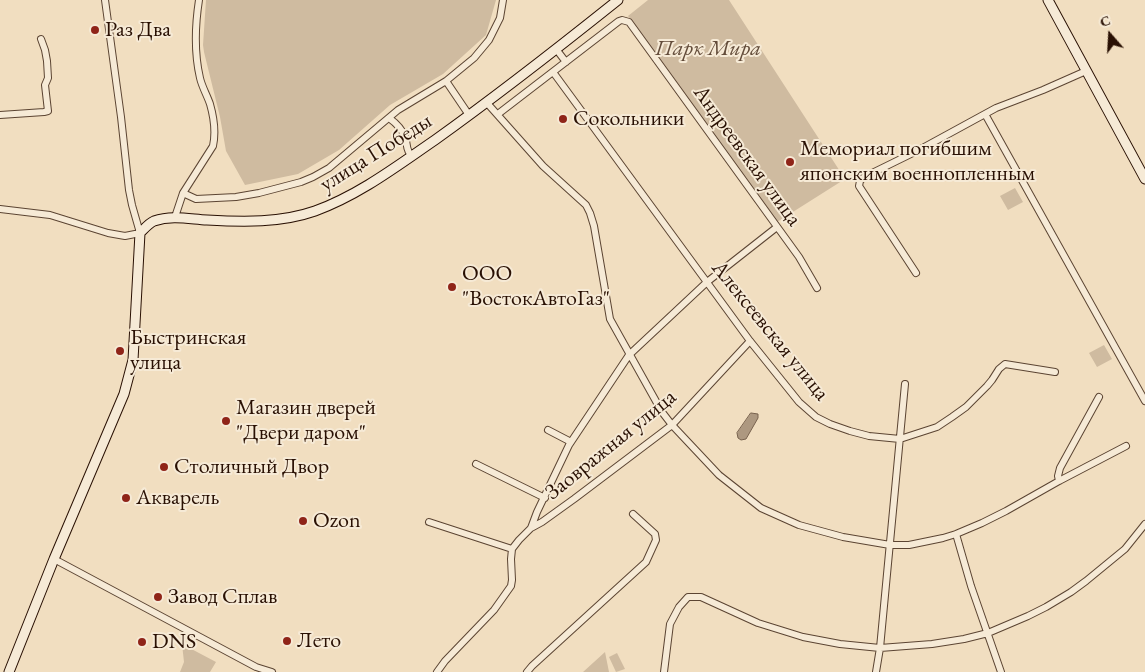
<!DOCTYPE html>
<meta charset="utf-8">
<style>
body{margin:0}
#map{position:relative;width:1145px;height:672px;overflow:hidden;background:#f1dec0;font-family:"EB Garamond",serif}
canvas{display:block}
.north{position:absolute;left:1085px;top:10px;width:50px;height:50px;-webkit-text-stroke:4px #f6ead6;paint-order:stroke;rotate:341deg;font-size:14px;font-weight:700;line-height:20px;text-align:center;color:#291003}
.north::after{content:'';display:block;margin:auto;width:18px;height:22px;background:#291003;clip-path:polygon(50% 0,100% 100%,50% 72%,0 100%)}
</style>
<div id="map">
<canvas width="1145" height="672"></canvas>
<div class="north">С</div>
</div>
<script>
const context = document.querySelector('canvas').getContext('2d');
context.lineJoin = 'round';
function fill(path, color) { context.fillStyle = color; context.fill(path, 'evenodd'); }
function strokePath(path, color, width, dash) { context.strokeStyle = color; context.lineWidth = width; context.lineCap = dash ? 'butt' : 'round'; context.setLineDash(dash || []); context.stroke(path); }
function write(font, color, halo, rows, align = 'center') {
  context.font = font + ' "EB Garamond",serif'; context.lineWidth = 4; context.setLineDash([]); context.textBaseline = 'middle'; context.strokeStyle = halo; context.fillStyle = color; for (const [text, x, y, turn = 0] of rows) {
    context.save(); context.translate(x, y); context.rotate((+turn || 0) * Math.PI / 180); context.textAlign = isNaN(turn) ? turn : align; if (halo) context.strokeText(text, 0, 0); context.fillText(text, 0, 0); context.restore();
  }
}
const green = new Path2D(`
 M206,0H496L486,35L443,74L390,105L339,150L298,174L245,185L226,151L220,117L204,52L203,45Z
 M648,0H729L845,179L777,222L628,16Z
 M1015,188L1023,202L1008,210L1000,196Z
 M1104,345L1112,359L1097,367L1089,353Z
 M182,644L216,662L210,672H180L184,662Z
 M605,652L609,672H583Z
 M617,653L625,669L616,672L609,657Z`);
const water = new Path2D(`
 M751,413L758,414V418L746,439L741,440L738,438L737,433Z`);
const street = new Path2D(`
 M556,49L566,62
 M553,72L750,341L799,402L816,417L830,424L850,431L869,436L900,439L937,427L952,417L966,407L987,386L992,380L999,369L1005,364L1055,372
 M446,81L469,115
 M487,103L543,166L586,205L590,213L594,226L610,319L662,412L672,425L719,475L761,508L799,525L843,537L890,545H909L943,538L956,534L982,523L1006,511L1059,481L1126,446
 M498,114L619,21L622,20L629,22L799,257L817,288
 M985,114L1145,401
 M0,115L44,112L48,111L45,85L48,78L47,61L45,50L41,39
 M389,118C396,123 402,129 405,137C408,144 405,150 412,156
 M183,193L196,199L236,197L259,193L301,182L313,177L329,168L398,110L446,81L474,58L489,40L500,18L503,0
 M0,209L50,215L108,233L125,236L140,233L132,205L129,190L121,117L105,0
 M175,217L183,193L213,146C216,132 214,118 210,104C207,95 202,87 200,78C194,52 195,26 199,0
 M916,273L859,186L860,181L864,177L919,150L996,108L1043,90L1086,71
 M548,430L571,442
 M476,464L545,498
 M1059,481L1058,476L1060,468L1099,397
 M429,522L512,549
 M531,528L542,522L574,499L672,425L750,341
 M956,534L971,586L1001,672
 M54,559L256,667L272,672
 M437,672L445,661L494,610L511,586L512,580L511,559L512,549L519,540L531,528L537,512L569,445L629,355L707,282L777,227
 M527,672L532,666L646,562L656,540L655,534L633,514
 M664,672L670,624L679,607L688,597H701L758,623L803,637L840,644L880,648L932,644L964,639L988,633L1028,616L1046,607L1071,592L1086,581L1125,549L1145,524
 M876,672L880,648L905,384`);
const secondary = new Path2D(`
 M1048,0L1145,179
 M9,672L54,559L124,394L133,360L140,233C144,229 149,223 154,221C172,215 189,219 207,220C243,222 281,223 315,211C359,195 397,166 435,140C498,95 558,48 618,0`);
const markers = [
 [95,30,5,"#8f2418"],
 [563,119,5,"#8f2418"],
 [790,162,5,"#8f2418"],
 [452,287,5,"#8f2418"],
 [120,351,5,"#8f2418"],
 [226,421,5,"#8f2418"],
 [164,467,5,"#8f2418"],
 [126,498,5,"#8f2418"],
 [303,521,5,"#8f2418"],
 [158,597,5,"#8f2418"],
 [287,641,5,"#8f2418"],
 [142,642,5,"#8f2418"]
];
const poiNames = [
 ["Раз Два",105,30],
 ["Сокольники",573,119],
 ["Мемориал погибшим",800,149],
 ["японским военнопленным",800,174],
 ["ООО",462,274],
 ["\"ВостокАвтоГаз\"",462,299],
 ["Быстринская",130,338],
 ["улица",130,363],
 ["Магазин дверей",236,408],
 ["\"Двери даром\"",236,433],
 ["Столичный Двор",174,467],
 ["Акварель",136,498],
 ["Ozon",313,521],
 ["Завод Сплав",168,597],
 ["Лето",297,641],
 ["DNS",152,642]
];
const parkNames = [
 ["Парк Мира",708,49]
];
const streetNames = [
 ["улица Победы",376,153,-32],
 ["Андреевская улица",747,156,54],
 ["Алексеевская улица",770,331,51],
 ["Заовражная улица",611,445,-39]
];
fill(green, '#cfbba0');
fill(water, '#ad9880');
strokePath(water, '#78624e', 1);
strokePath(street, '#5b4432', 8);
strokePath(secondary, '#291003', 11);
strokePath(street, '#f6ead6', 6);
strokePath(secondary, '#f6ead6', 9);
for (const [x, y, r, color] of markers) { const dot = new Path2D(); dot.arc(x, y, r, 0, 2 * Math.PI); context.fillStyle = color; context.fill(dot); strokePath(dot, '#f6ead6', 2); }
write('22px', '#291003', '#f6ead6', poiNames, 'left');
write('italic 22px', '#634c3a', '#f6ead6', parkNames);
write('22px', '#291003', '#f6ead6', streetNames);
</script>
